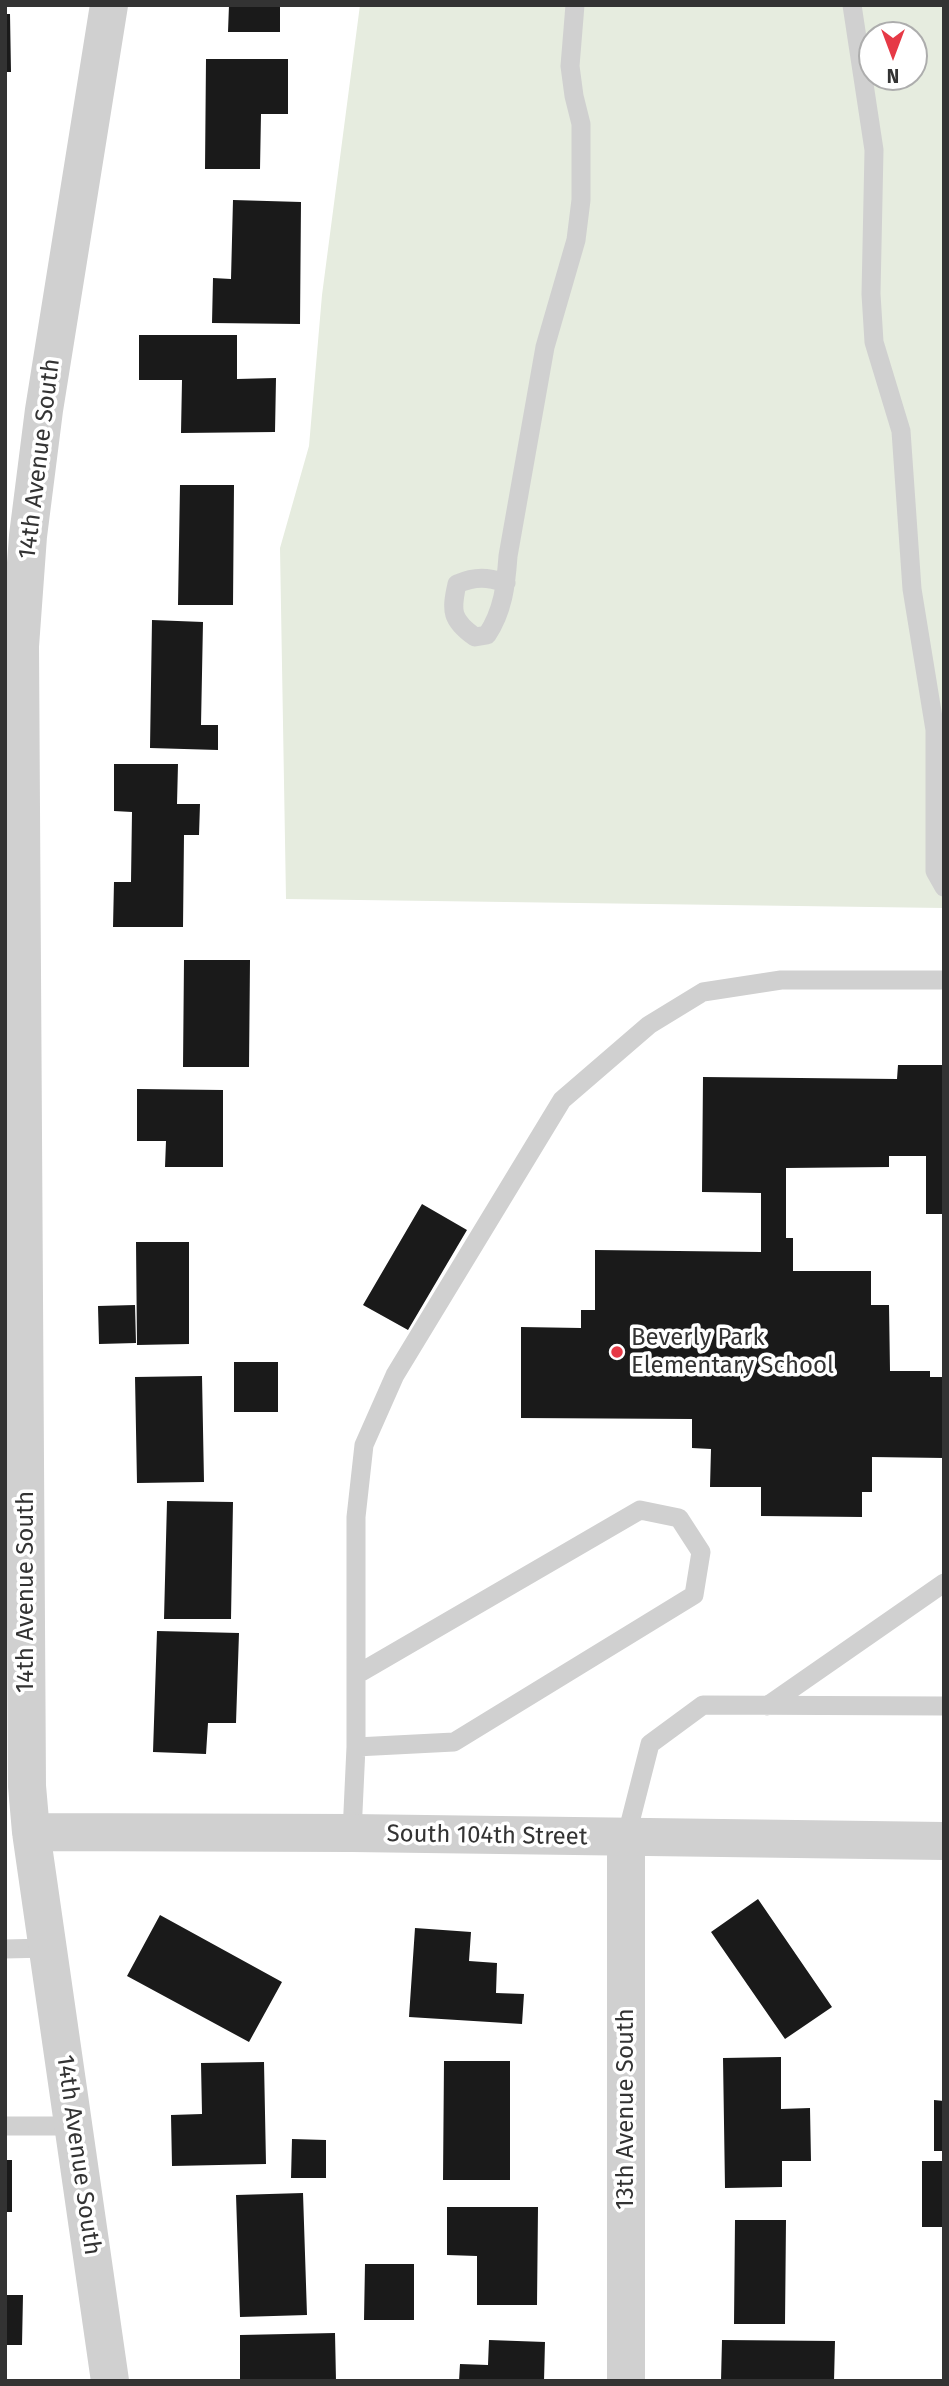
<!DOCTYPE html>
<style>
body{margin:0}
#map{position:relative;width:949px;height:2386px;overflow:hidden;background:#fff;font-family:"Fira Sans",sans-serif}
canvas{display:block}
.frame{position:absolute;inset:0;border:7px solid #333;pointer-events:none}
.north{position:absolute;left:858px;top:21px;width:70px;height:70px;box-sizing:border-box;background:#fff;border:2px solid #adadad;border-radius:50%;rotate:180deg;font-size:19px;font-weight:700;line-height:28px;text-align:center;color:#333}
.north::after{content:'';display:block;margin:auto;width:24px;height:32px;background:#e63946;clip-path:polygon(50% 0,100% 100%,50% 72%,0 100%)}
</style>
<div id="map">
<canvas width="949" height="2386"></canvas>
<div class="frame"></div>
<div class="north">N</div>
</div>
<script>
const context = document.querySelector('canvas').getContext('2d');
context.lineJoin = 'round';
function fill(path, color) { context.fillStyle = color; context.fill(path, 'evenodd'); }
function strokePath(path, color, width, dash) { context.strokeStyle = color; context.lineWidth = width; context.lineCap = dash ? 'butt' : 'round'; context.setLineDash(dash || []); context.stroke(path); }
function write(font, color, halo, rows, align = 'center') {
  context.font = font + ' "Fira Sans",sans-serif'; context.lineWidth = 7; context.setLineDash([]); context.textBaseline = 'middle'; context.strokeStyle = halo; context.fillStyle = color; for (const [text, x, y, turn = 0] of rows) {
    context.save(); context.translate(x, y); context.rotate((+turn || 0) * Math.PI / 180); context.textAlign = isNaN(turn) ? turn : align; if (halo) context.strokeText(text, 0, 0); context.fillText(text, 0, 0); context.restore();
  }
}
const green = new Path2D(`
 M360,5H944V908L286,899L280,548L309,446L322,295ZM872,35H914V77H872Z`);
const building = new Path2D(`
 M229,5H280V32H228Z
 M5,14H10L11,72H5Z
 M206,59H288V114H261L260,169H205Z
 M233,200L301,202L300,324L212,323L213,278L231,279Z
 M139,335H237V379L276,378L275,432L181,433L182,380H139Z
 M180,485H234L233,605H178Z
 M152,620L203,622L201,725H218V750L150,748Z
 M114,764H178L177,804H200L199,835H184L183,927H113L114,882H131L132,812L114,811Z
 M184,960H250L249,1067H183Z
 M898,1065H944V1214H926V1156H889V1167L786,1168V1238H793V1271H871V1305H889L890,1371H930V1377H944V1458L872,1457V1492H862V1517L761,1516V1487H710L711,1449L692,1448V1419L521,1418V1327L581,1328V1310H595V1250L761,1252V1193L702,1192L703,1077L897,1079Z
 M137,1089L223,1090V1167H165L166,1141H137Z
 M422,1204L467,1230L408,1330L363,1305Z
 M136,1242H189V1344L137,1345Z
 M135,1305L136,1343L99,1344L98,1306Z
 M234,1362H278V1412H234Z
 M202,1376L204,1482L137,1483L135,1377Z
 M167,1501L233,1502L231,1619H164Z
 M157,1631L239,1633L236,1723H208L206,1754L153,1752Z
 M758,1899L832,2007L785,2039L711,1932Z
 M160,1915L282,1982L249,2042L127,1976Z
 M415,1928L471,1932L469,1961L497,1963L496,1993L524,1994L522,2024L409,2017Z
 M781,2057V2109L810,2108L811,2161H782V2187L725,2188L723,2058Z
 M444,2061H510V2180H443Z
 M264,2062L266,2164L172,2166L171,2115L202,2114L201,2063Z
 M934,2100L944,2101V2151H934Z
 M292,2139L326,2140V2178H291Z
 M5,2160H12V2212H5Z
 M922,2161H944V2227H922Z
 M303,2193L307,2315L240,2317L236,2195Z
 M447,2207H538L537,2305H477V2256L447,2255Z
 M735,2220H786L785,2324H734Z
 M365,2264H414V2320H364Z
 M5,2295H23L22,2345H5Z
 M335,2333L336,2381H240V2335Z
 M489,2340L545,2342L544,2381H459L460,2364L488,2365Z
 M722,2340L835,2341L834,2381H721Z`);
const service = new Path2D(`
 M852,5L874,150L871,294L874,342L901,431L912,589L935,730V871L944,887
 M506,583C487,577 476,576 457,584C451,611 451,620 475,637L487,635C503,611 506,585 508,556L545,347L576,240L581,200V124L574,96L570,66L575,5
 M356,1675L640,1510L679,1518L701,1552L694,1595L454,1742L356,1747
 M767,1706L944,1583
 M352,1833L356,1747V1517L364,1445L395,1375L562,1100L649,1025L703,992L781,980H944
 M626,1838L650,1744L703,1705L944,1706
 M5,1949L48,1948
 M5,2126H74`);
const minor = new Path2D(`
 M109,5L44,410L28,536L20,646L27,1786L31,1832L110,2381
 M31,1832L352,1833L944,1841
 M626,2381V1838`);
const markers = [
 [617,1352,7,"#e63946"]
];
const streetNames = [
 ["14th Avenue South",40,459,-83],
 ["14th Avenue South",26,1592,-90],
 ["South 104th Street",487,1836,1],
 ["13th Avenue South",626,2109,-90],
 ["14th Avenue South",78,2155,82]
];
const poiNames = [
 ["Beverly Park",631,1338],
 ["Elementary School",631,1366]
];
fill(green, '#e6ecdf');
fill(building, '#1a1a1a');
strokePath(service, '#d0d0d0', 19);
strokePath(minor, '#d0d0d0', 38);
for (const [x, y, r, color] of markers) { const dot = new Path2D(); dot.arc(x, y, r, 0, 2 * Math.PI); context.fillStyle = color; context.fill(dot); strokePath(dot, '#fff', 2.5); }
write('24px', '#333', '#fff', streetNames);
write('24px', '#333', '#fff', poiNames, 'left');
</script>
